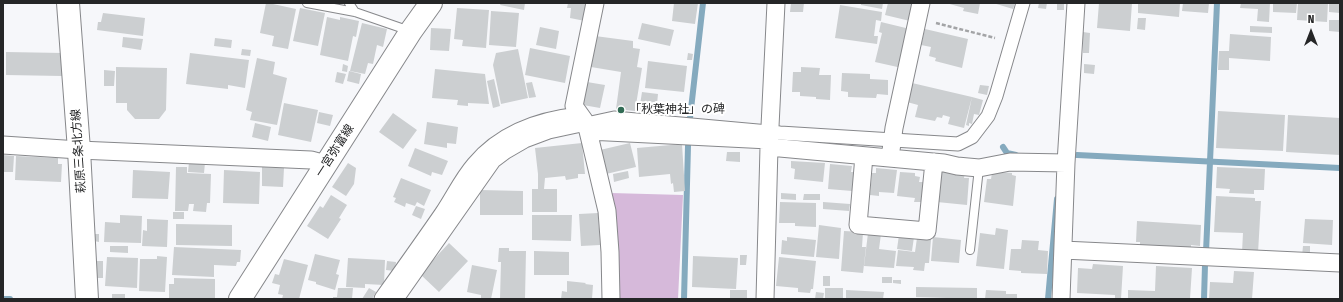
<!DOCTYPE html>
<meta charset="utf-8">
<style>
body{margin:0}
#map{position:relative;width:1343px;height:302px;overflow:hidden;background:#f6f7fa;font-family:"Fira Sans Condensed",sans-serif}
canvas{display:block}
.frame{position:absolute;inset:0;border:4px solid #252627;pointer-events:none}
.north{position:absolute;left:1291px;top:12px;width:40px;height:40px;-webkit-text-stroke:3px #fff;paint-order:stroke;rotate:0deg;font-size:11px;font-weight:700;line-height:16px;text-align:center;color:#252627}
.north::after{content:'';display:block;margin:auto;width:14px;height:18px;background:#252627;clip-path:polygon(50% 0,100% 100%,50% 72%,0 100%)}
</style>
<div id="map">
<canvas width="1343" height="302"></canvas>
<div class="frame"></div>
<div class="north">N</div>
</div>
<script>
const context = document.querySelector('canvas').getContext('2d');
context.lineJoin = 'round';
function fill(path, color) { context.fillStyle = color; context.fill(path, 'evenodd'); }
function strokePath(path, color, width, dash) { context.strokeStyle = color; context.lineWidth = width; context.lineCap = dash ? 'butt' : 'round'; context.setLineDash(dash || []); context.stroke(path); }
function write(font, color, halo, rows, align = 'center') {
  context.font = font + ' "Fira Sans Condensed","Noto Sans JP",sans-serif'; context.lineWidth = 4; context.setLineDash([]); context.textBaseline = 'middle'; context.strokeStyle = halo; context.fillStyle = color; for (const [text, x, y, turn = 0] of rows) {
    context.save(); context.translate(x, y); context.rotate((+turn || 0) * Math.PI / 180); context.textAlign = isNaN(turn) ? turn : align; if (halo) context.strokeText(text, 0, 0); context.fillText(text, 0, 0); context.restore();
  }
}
const green = new Path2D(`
 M611,193L683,195L678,299L616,298L618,242Z`);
const stream = new Path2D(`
 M690,118L703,3
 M1003,147L1007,153L1016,155
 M1077,155L1340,168
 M1206,252L1217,3
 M3,299H10
 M684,299L688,146
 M1048,299L1057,199
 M1204,299L1205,265`);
const building = new Path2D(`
 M266,3H273V4L296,9L288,49L272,46L274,36L260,33Z
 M501,3H525L524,10L500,5Z
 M568,3H588L585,21L570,18L571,8H567Z
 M674,3H698L695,24L672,21Z
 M791,3H804L803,12H790Z
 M861,3H883L882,9L861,5Z
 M888,3H914L910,21L885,15Z
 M946,3H980L978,14L963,11L964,8Z
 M993,3H1015L1013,9Z
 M1039,3H1047L1046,9L1038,8Z
 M1057,3H1064V10H1057Z
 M1099,3H1132L1130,31L1097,28Z
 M1138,3H1180L1179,17L1138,13Z
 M1183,3H1209L1208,13L1182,11Z
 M1241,3H1270L1269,22L1257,21L1258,9L1240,8Z
 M1273,3H1297L1296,13L1273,12Z
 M1298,3H1328L1327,22L1297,20Z
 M1329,3H1340V13L1329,12Z
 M840,5L882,12L881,21L876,20L874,36H878L877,44L835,38Z
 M300,8L325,13L318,46L293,41Z
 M457,8L489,10L486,48L462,46L463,40L454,39Z
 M491,11L519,13L516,47L489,45Z
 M103,13L145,18L143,36L97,30L98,22H101Z
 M327,17L340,20V17L359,21L356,37L353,36L348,61L320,55Z
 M1138,18H1146L1145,30L1137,29Z
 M1329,20H1340V32L1329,31Z
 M881,22L910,29L902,68L875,62L882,33L879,32Z
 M362,23L387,29L383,47L377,45L373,64L368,63L365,74L350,71Z
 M642,23L674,30L670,46L638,39Z
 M1250,26L1272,27V33L1250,32Z
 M540,27L559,31L556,49L536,45Z
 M431,28L451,29L449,51L430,50Z
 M925,29L968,39L962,68L935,61L936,58L929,56L931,47L921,45Z
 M1083,32L1090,33L1089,53H1083Z
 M1230,34L1271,37L1270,61L1229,58V70H1218L1219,51H1229Z
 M595,36L633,41V48L640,49L637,67L642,68L635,111L616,109L621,72L591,67Z
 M123,37L143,39L141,50L122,47Z
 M215,38L232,40L231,48L214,46Z
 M530,48L570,56L565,83L525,75Z
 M242,49L251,50L250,56L241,55Z
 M518,49L528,98L501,104L493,65L496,53Z
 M6,52L63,53L62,76L6,75Z
 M190,53L249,60L245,88L228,85V89L186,84Z
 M688,53L693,54L692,60H687Z
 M257,58L275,62L273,74L287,78L277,125L250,120L252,112L246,110Z
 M648,61L687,66L684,92L645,88Z
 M343,64L348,66L347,72L342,71Z
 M1084,64L1095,65L1094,74L1084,73Z
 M116,67L167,68L166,110L159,119H135L127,110V103H116Z
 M801,67L820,68L819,75H831L830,100L816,99V97L800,96V92H792L793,72H801Z
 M435,69L485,74L489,104L468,103V106L457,105L458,100L432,98Z
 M104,70L115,71L114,86H104Z
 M349,71L361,74L359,84L347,81Z
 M337,72L346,74L343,84L335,82Z
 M842,73L870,74V79L888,80V95L877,94L876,98L848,97V92L841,91Z
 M494,79L500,106L493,108L487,81Z
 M532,82L536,97L529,98L526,83Z
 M587,82L605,85L600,108L583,105Z
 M912,83L972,97L964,128L948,124L950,117L943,115L942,118L937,117L935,121L915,117L918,105L907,102Z
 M980,85L989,86L987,95L978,93Z
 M642,92L658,94L656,114L639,111Z
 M972,97L983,100L979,115L974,114L972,124L969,123V126L966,125Z
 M284,103L318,110L311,142L278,135Z
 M1218,111L1285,115L1283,151L1216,148Z
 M319,112L333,115L330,126L317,123Z
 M393,113L417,130L403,149L379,132Z
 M1288,115L1340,118V155L1286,152Z
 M427,122L458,127L456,144L447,143V148L424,144Z
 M255,123L271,127L268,141L252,137Z
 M582,143L585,174H578V178L566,180L565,176L545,178L544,189H557V212H532V189H538V174L535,148Z
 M630,143L636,167L606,174L600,150Z
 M682,144L685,191L674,192L673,183L671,184L670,174L639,177L637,148Z
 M415,148L448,161L442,175L432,172L431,176L408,166Z
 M727,152H740V162L726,161Z
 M3,155L14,156L13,172H3Z
 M16,156L58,158V164H62L61,182L15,180Z
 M791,161L825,163L823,182L794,179L795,169L791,168Z
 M189,162L205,163L204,173L188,172Z
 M348,163L356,168L354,184L346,196L332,187Z
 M830,164L852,166L851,172H854L852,191L828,189Z
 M176,167H187V173L211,174L210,203H207L206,212L193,211L194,204H189L188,211H175Z
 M262,167L284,168L283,187L262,186Z
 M1217,167L1265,169L1264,190H1254V194L1229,193L1230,189L1216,188Z
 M876,168L897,170L894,193L879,192V196L870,195L872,173H876Z
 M940,169L965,172L964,178H969L967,205L937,202Z
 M133,170L170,172L168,199L132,198Z
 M224,170L260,172L259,204L223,203Z
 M628,171L629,178L614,182L613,174Z
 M900,172L915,173V176L920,177L919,182H923L921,202H914L915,198L897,196Z
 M999,172L1012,173V175L1016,176L1013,206L984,202L987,179H991L992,173L998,174Z
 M401,178L431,190L424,206L417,202L415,206L406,203L405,207L394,202L396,198L393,197Z
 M480,190L523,191V215H480Z
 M781,193L796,194V200L781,199Z
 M804,194H820V200H803Z
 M331,195L347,205L339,218L341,219L328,239L307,226L320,206L323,208Z
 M1216,196L1255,198V201H1261L1258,253L1242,252L1243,233L1214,232Z
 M780,202L816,203V227L795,226V223H779Z
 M823,202L850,204L849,211L823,209Z
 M416,206L425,209L421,219L412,215Z
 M173,212H184V219H173Z
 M598,213L600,245L581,246L579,214Z
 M120,215L142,216L141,243L104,242L105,222L120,223Z
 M532,215H572L571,241L532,240Z
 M147,219L168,220L167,247L142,246L143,230L147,231Z
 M1305,219L1333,220L1332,245L1303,243Z
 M1137,221L1201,225L1200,246L1191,245V248H1140V242H1136Z
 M176,224L232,225V246L176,245Z
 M819,225L841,228L839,259L816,257Z
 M996,228L1008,230L1004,269L976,266L980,233L995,235Z
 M844,231L863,232L862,247H866L863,273L841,271Z
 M868,233L881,234L879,249L896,251L894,268L864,266Z
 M94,234H99V242L94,241Z
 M899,235L914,237L912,251L897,249Z
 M787,237L816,240L814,257L781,254L782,240L787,241Z
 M933,237L961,240L959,263L931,261Z
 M917,238L931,240L929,263H925L924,271L913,270L914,267L896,266L898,250L915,252Z
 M1022,240L1039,241L1038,250L1048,251L1047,274L1021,273V271L1009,270L1011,249H1021Z
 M449,243L468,261L439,292L420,274Z
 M110,246H128V253L110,252Z
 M1303,246H1310V256H1302Z
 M174,247L241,250L240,262H237L236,266L214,265V277L172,275Z
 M499,248H509V251H526L525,299H500L501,262H498Z
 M534,251L569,252V275H534Z
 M315,254L340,260L336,274L339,275L335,290L316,284V282L308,280Z
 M740,255H747L746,265H740Z
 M157,256L167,257L165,292L139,291L140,259H157Z
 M693,256L738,258L736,289L692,287Z
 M107,257L138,258L137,288L105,286Z
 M779,257L816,261L813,289H811L810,293L798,292V288L776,286Z
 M348,258L385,260L384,285L365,284V288L346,287Z
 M284,259L308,265L299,299H282L283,295L278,294L280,285L272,283L275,274L279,275Z
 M96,261H103V278H96Z
 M387,261L396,262L395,271L386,270Z
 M1093,264L1123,266L1121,299H1115V295L1077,293L1078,268L1092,269Z
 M472,265L497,270L491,299H481V295L467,292Z
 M1156,266L1192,268L1190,299H1128V290L1155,291Z
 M1234,271L1254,272L1252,299H1209L1210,282L1233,283Z
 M823,276H830V286H823Z
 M882,277H892V283H882Z
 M174,278L215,279V299H169V284H174Z
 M893,280H901V284L893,283Z
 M567,281L586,283L585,284L593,285L592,299H561L562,291L567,292Z
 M916,287L977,288V299L916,297Z
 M338,288H353L352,299H333V297H337Z
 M369,288L376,292L372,299H362Z
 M825,288H843V299H825Z
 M730,290H747V299H730Z
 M846,290L884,292L883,299H846Z
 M986,290L1006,291V294H1017V299H985Z
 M816,292L824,293L823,299H815Z
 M112,294H125V299H112Z`);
const path = new Path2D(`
 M936,23L995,38`);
const service = new Path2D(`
 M307,3L355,12L410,31
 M349,3L355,12
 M970,250L979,168`);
const pedestrian = new Path2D(`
 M397,299L494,161L506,152L525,141L549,132L614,118L780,133L958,144L972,137L988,116L996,96L1023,3`);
const minor = new Path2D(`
 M595,3L574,106L584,120L588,131L769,140
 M588,131L607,211L610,252L611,299
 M3,145L79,150L311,160L326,164
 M769,147L944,163L957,166L979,168L1010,162L1066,163
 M864,156L858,225L927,231L934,162
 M890,158L894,128L921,3
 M1063,250L1340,263
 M383,299C403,271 423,243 443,214C454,198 462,180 475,165C501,134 540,120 580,116
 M765,299L769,147L776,3
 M1061,299L1066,163L1076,3`);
const secondary = new Path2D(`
 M68,3L79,150L87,299
 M240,299L411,31L431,3`);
const markers = [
 [621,110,4,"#316b54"]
];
const poiNames = [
 ["「秋葉神社」の碑",629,110]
];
const streetNames = [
 ["萩原三条北方線",79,151,-94],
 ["一宮弥富線",335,151,-57]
];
fill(green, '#d6b9da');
strokePath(stream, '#85aabe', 6);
fill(building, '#cccfd1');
strokePath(service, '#87888b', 10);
strokePath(pedestrian, '#87888b', 15);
strokePath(minor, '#87888b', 19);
strokePath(secondary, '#87888b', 24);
strokePath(path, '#a3a4a6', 2.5, [4, 2]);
strokePath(service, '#fff', 8);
strokePath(pedestrian, '#fff', 13);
strokePath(minor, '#fff', 17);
strokePath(secondary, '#fff', 22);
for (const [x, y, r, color] of markers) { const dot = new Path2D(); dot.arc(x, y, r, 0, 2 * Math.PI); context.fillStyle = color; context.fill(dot); strokePath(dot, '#fff', 1.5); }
write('12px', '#252627', '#fff', poiNames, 'left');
write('12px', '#252627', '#fff', streetNames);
</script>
